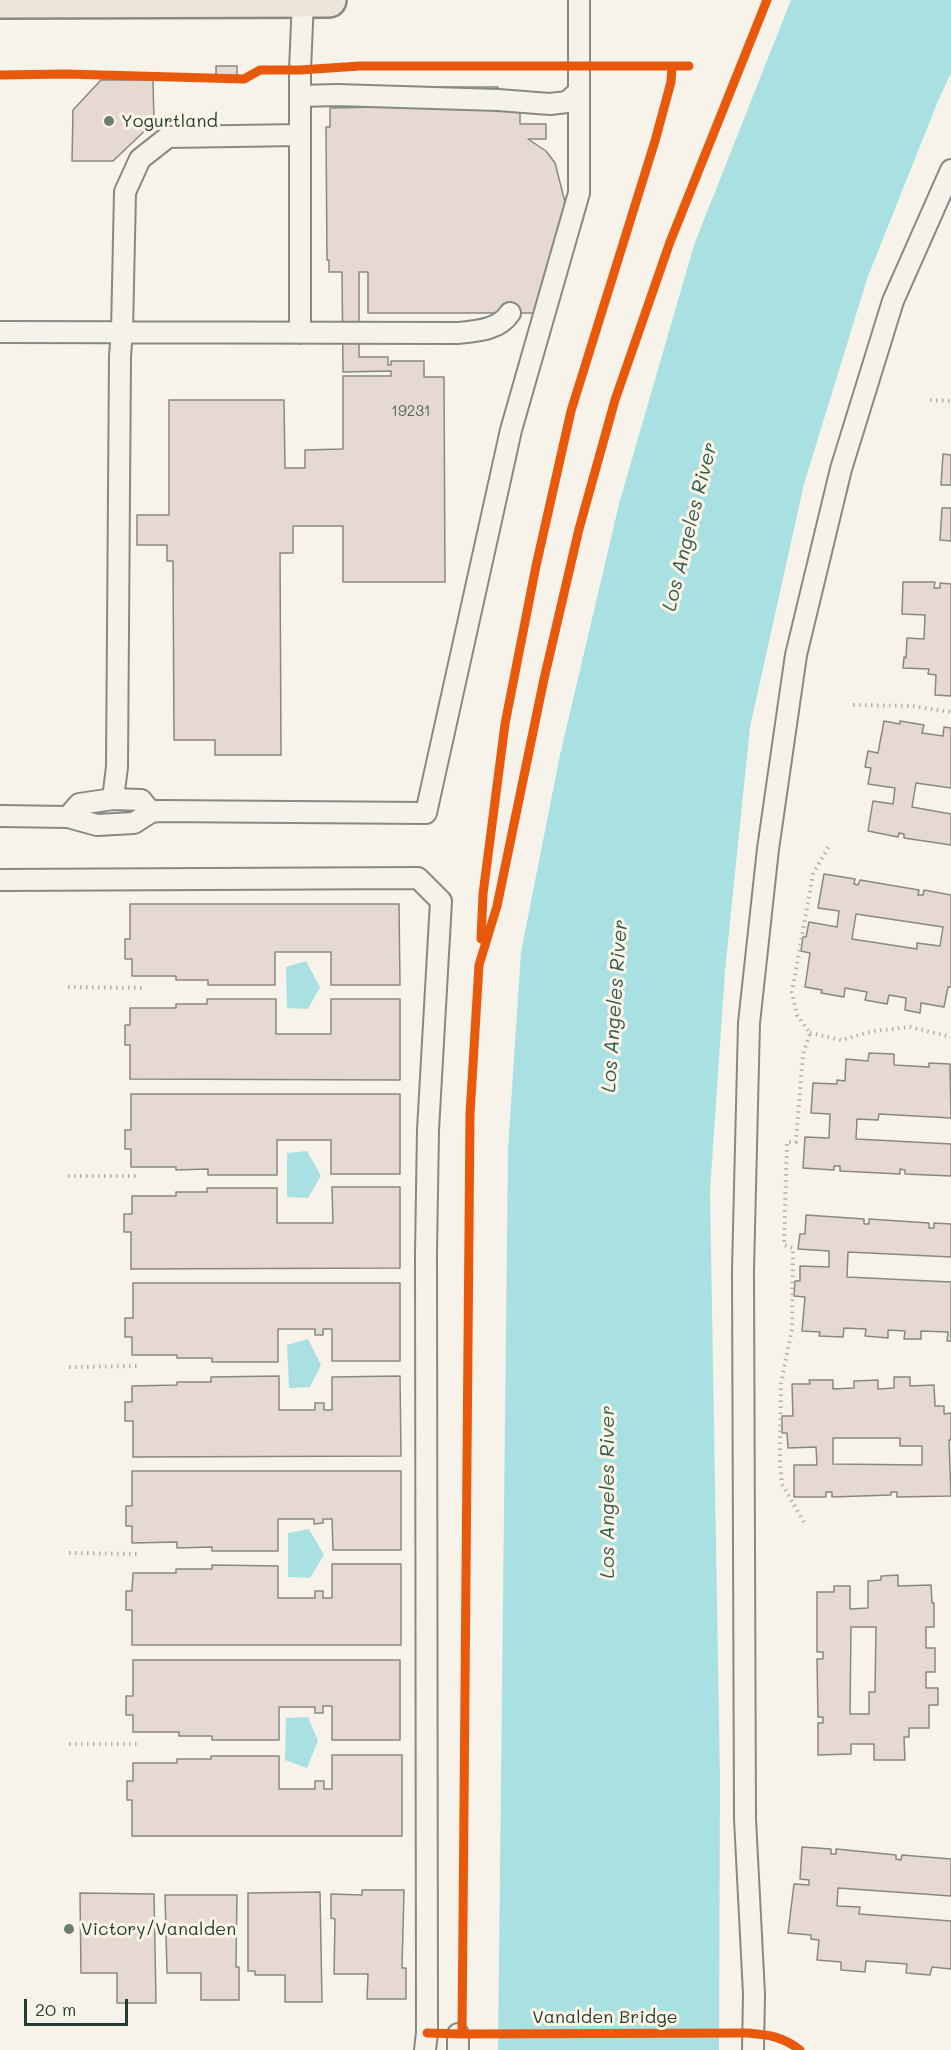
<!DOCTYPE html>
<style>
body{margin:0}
#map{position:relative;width:951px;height:2050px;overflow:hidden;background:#f7f3ea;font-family:Mali,sans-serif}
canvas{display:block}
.scale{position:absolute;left:24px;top:1999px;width:104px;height:27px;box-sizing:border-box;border:3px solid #1f3d34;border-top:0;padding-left:8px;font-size:18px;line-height:21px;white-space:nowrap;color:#1f3d34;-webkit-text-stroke:4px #fcf5e5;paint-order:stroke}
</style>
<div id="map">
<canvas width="951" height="2050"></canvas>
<div class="scale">20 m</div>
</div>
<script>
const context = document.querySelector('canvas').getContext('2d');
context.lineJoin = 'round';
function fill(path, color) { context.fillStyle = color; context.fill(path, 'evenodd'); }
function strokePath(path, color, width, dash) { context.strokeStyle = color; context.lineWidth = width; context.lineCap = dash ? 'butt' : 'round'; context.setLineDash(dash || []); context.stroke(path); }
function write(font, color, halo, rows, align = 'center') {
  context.font = font + ' Mali,sans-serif'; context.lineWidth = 6; context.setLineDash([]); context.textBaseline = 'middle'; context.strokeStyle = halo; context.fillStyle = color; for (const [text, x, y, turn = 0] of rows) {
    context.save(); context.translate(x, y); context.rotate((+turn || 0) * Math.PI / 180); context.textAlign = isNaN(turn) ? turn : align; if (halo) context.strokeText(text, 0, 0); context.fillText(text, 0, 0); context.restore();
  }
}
const water = new Path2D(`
 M791,0H951V73L938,101L867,279L804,484L750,727L725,971L710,1191L720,1779L719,2050H498L508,1149L521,952L560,755L619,504L694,245Z
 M306,961L320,987L308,1009L287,1008L286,967Z
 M307,1151L321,1176L308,1198L287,1197V1153Z
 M308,1339L321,1365L310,1387L289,1388L287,1345Z
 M309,1529L324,1555L310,1578L288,1577V1533Z
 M308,1717L318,1741L307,1768L285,1760L286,1718Z`);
const building = new Path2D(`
 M216,66H237V76H216Z
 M101,80H153L154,122L113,161H72L73,110Z
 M380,87H498V110H520V124H546V139H528L546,151L555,163L566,206L534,313H368V272H359V357H388V365H391V361H424V377H444L445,582H343V526H293V553H280L281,755H215V740H174L173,561H167V545H137V515H169V400H284L285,468H305V450L343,449V376H391V371L343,372L342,272H329V260H327L326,127H330V108L380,107Z
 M943,454L951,455V485H941Z
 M942,508H951V541L940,540Z
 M903,582H935L934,588H940V583L951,584V696L935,695L936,675L928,674L929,669L903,668L904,657L906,658L907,638L924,639L925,615L902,614Z
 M884,721L900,724V721L924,725L922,733L943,736L944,727L951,728V788L916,783L912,807L951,814V845L904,838V834L899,833L898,837L868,831L873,801L893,804L895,788L868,784L871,768L865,767L868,751L878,753Z
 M824,874L855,879L854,884L858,885L860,880L919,890L918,895H923L924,890L951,895V987H948L944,1007L921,1003L920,1013L905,1010L906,998L889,995L887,1004L865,1000L867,992L845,988L844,997L821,993L822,990L805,987L810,953L801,951L803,937H806L809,922L837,927L839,911L818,908ZM856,914L943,927L940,946L917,943V949L852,939Z
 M130,904H399L400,985H331V952H275V985H208V980H176V976H132V959H125V939H130Z
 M207,999H276V1034H331V999H400V1080L130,1079V1045H125V1025H130V1008H176V1004H207Z
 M869,1053L894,1054V1065L929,1067V1063L950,1064L951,1118L879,1114L878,1120L857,1119L856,1139L951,1144V1176L905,1174V1170L900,1169V1174L840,1171V1166H834V1170L803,1168L805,1137L829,1138L830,1114L811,1113L813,1083L837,1084V1080L845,1081L846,1059L868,1061Z
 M131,1094H400V1174H331V1140H277V1175H208V1169L176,1170V1167H131V1149H125V1130H131Z
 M332,1187H400V1268L131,1269V1232H124V1214H132V1196H176V1192H207V1188H277V1223H333Z
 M806,1215L864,1219V1224H869V1219L929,1223V1228H934V1223L951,1224V1257L848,1252L847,1277L951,1282V1341H947L948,1332L921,1331V1339H904L905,1331L888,1330V1338L865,1336L866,1329L844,1328L843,1337L819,1336L820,1332L802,1331L805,1297L794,1296L795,1281H800V1266L829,1267V1251L798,1249L800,1234H805Z
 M133,1283H400V1361H332V1329H323V1335H315V1329H278V1362H212V1358H177V1355H132V1337H125V1318H133Z
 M279,1376V1410H315V1403H324V1410H332V1377L400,1376L401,1456L133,1457V1421H125V1402H132V1386L177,1385V1382H211V1377Z
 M894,1377H910V1386L934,1385L935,1406H944V1414L951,1413V1440H949L951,1496L897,1497V1492H891V1495L832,1497V1492H826V1497H794V1465H817L816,1447L788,1448L787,1433H782V1416H793L792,1384H810L809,1380H833V1389L854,1388V1381L878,1380V1389L894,1388ZM833,1438H900V1446H922V1465L833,1464Z
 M132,1471H401V1550H333L332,1519H323V1523L314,1524V1519H278V1551H212V1547L177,1548V1542L132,1543V1526H126V1506H132Z
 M332,1564H401V1645H132V1610H126V1591H132L133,1573H176V1569H212V1565L278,1566V1598H315V1591H323V1598H332Z
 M898,1575V1586L931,1585L932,1603H934V1627H926V1648H935V1672H926V1688H938V1705H929V1728H909V1737H904L905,1760H874V1744H851V1754L818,1755V1723H823V1717H818L817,1659H823V1652H817V1592H834V1586H850V1609L868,1608V1581L881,1580V1576ZM851,1627H876L875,1692H869V1714H850Z
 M133,1660H400V1740H332V1706H323V1713H315V1707H279V1740H212V1736H179V1732H133V1715H126V1696H133Z
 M332,1755H402V1836H132V1800H127V1781H133V1763H177V1759H211V1756H279V1789H315V1781H324V1789H332Z
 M802,1847L831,1849V1854H836V1849L896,1855V1859L901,1860L902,1855L951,1859V1896L838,1888L837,1906L860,1907L859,1914L951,1921V1969L932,1967L930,1975L906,1973L907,1964L866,1961L865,1972L841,1970V1962L817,1960L819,1940L811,1939V1935L788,1933L794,1884L809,1885V1880L800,1879Z
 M362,1890H404L402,1968H406V1999H367L368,1974H334L335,1919L331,1918V1894L362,1895Z
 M320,1892L322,2002H285V1975H255V1971H248V1893Z
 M80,1893L154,1894L156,2003H117V1973H81Z
 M165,1895H237L236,1967H239V2000H201V1973H167Z`);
const path = new Path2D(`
 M930,400L951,401
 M853,705L913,706L951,712
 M68,987L146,988
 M810,1033L841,1040L874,1031L910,1027L951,1037
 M68,1176H136
 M69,1367L138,1366
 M804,1522L782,1484L780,1464L781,1383L792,1329L793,1248L784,1245L787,1142H796L803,1054L810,1033L797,1015L792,992L813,874L829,846
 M69,1553L138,1554
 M69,1744H140
 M484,2034L725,2033`);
const lane = new Path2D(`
 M300,96L337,95L498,100L550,104L567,102L579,91
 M0,332L458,333C477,331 499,330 510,313
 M300,333V70L303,0
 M113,799L117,767L120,356L122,331L125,192L140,159L168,137L300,135
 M0,816L68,817L97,825L134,823L151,812L159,811L426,813L511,430L579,193V0
 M68,817L79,804L113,799L141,800L151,812
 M0,880L418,878L441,901L428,1130L426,1252L427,2033L425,2050
 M458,2034V2050
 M753,2050L754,1994L745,1819L743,1270L749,1023L768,849L796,655L841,469L893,301L951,170`);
const primary = new Path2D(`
 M0,1L329,0`);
const cycleway = new Path2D(`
 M0,75L66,74L244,79L260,70H300L360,66H689
 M481,939L483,894L505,724L536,566L571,411L655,141L671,82L672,66
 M427,2033L462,2034L470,1114L479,965L497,906L544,679L579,529L615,400L670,242L767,0
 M462,2034L747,2033C769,2035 782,2036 800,2050`);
const markers = [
 [109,121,6,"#6b7d74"],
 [69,1929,6,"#6b7d74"]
];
const numberNames = [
 ["19231",411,411]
];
const poiNames = [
 ["Yogurtland",121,121],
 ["Victory/Vanalden",81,1929]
];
const streetNames = [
 ["Vanalden Bridge",605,2017]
];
const waterNames = [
 ["Los Angeles River",690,527,-76],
 ["Los Angeles River",615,1006,-86],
 ["Los Angeles River",608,1492,-90]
];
fill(water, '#a9e1e2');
fill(building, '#e5d9d1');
strokePath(building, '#868984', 1.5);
strokePath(lane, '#868984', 24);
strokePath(primary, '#868984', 38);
strokePath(path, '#b0b2ad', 4, [1.5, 4.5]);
strokePath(lane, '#f5f2ec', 20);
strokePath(primary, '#ede6da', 33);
strokePath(cycleway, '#e8590c', 9);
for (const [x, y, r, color] of markers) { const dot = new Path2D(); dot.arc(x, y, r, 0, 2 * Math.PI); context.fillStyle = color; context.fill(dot); strokePath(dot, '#fcf5e5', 2); }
write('15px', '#52665d', null, numberNames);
write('18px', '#1f3d34', '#fcf5e5', poiNames, 'left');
write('18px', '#1f3d34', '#fcf5e5', streetNames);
write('italic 20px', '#345c56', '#fcf5e5', waterNames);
</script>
